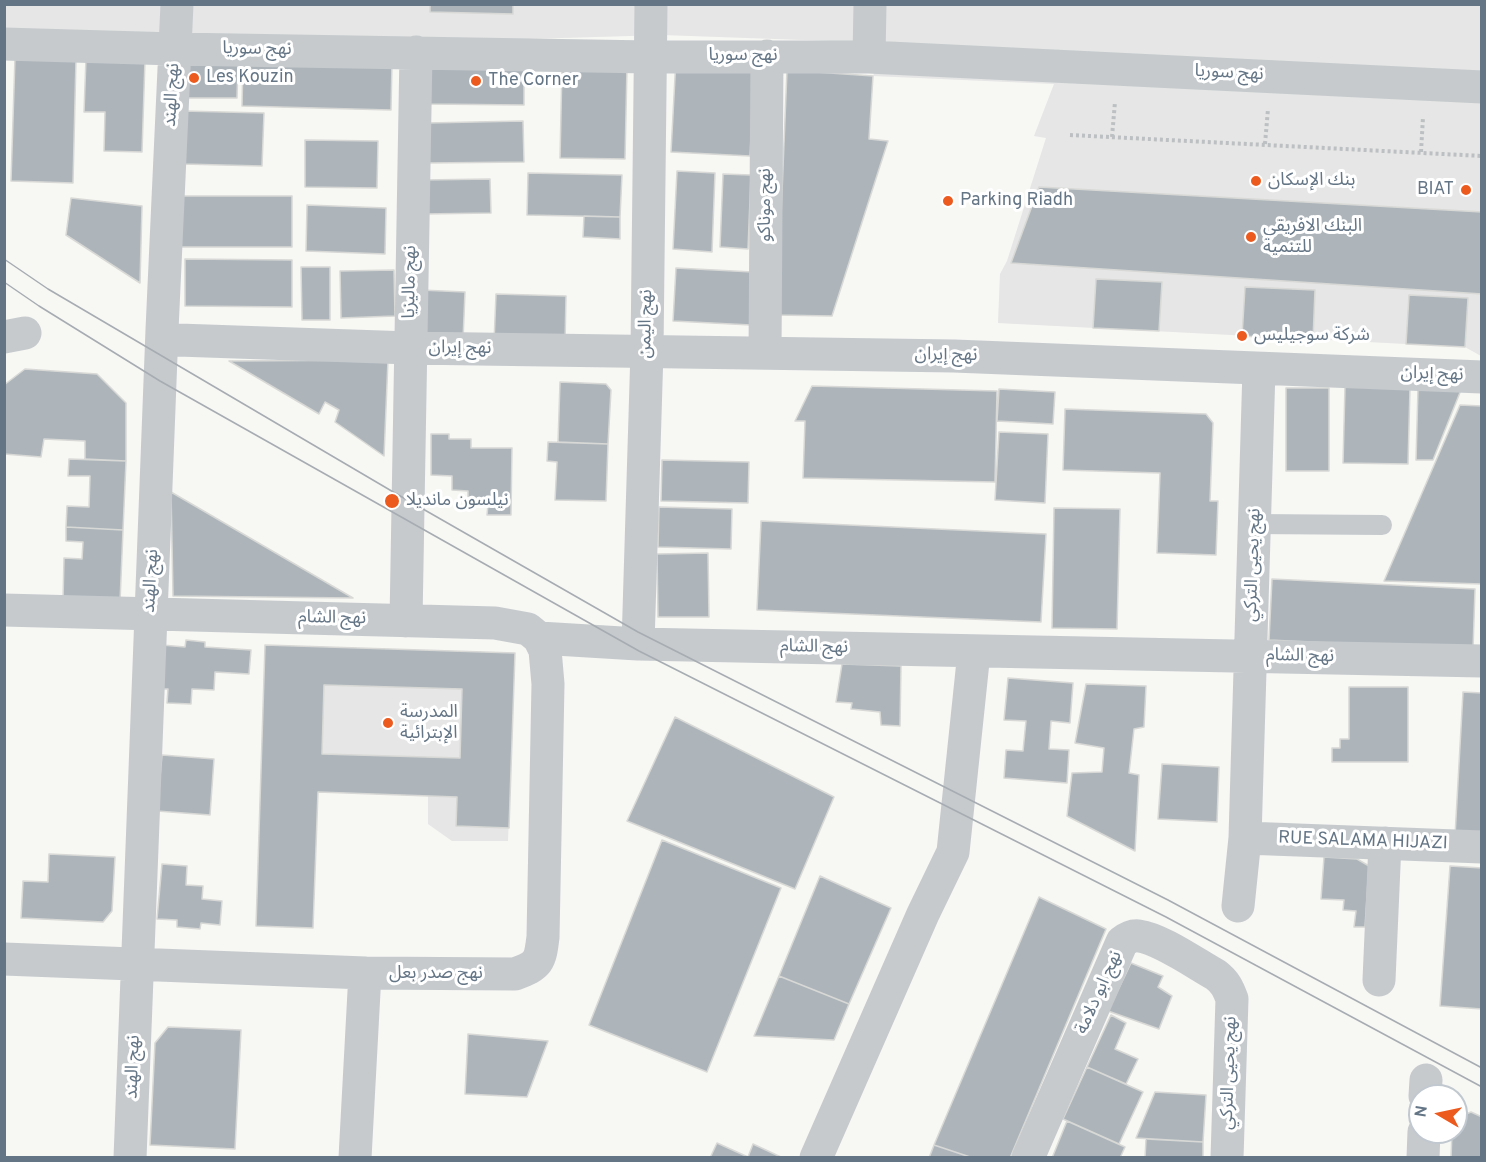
<!DOCTYPE html>
<meta charset="utf-8">
<style>
body{margin:0}
#map{position:relative;width:1486px;height:1162px;overflow:hidden;background:#f7f7f4;font-family:Overpass,sans-serif}
canvas{display:block}
.frame{position:absolute;inset:0;border:6px solid #647586;pointer-events:none}
.north{position:absolute;left:1408px;top:1084px;width:60px;height:60px;box-sizing:border-box;background:#fff;border:2px solid #c1c8cf;border-radius:50%;rotate:279deg;font-size:16px;font-weight:700;line-height:24px;text-align:center;color:#647586}
.north::after{content:'';display:block;margin:auto;width:21px;height:27px;background:#ed5a1e;clip-path:polygon(50% 0,100% 100%,50% 72%,0 100%)}
</style>
<div id="map">
<canvas width="1486" height="1162"></canvas>
<div class="frame"></div>
<div class="north">N</div>
</div>
<script>
const context = document.querySelector('canvas').getContext('2d');
context.lineJoin = 'round';
function fill(path, color) { context.fillStyle = color; context.fill(path, 'evenodd'); }
function strokePath(path, color, width, dash) { context.strokeStyle = color; context.lineWidth = width; context.lineCap = dash ? 'butt' : 'round'; context.setLineDash(dash || []); context.stroke(path); }
function write(font, color, halo, rows, align = 'center') {
  context.font = font + ' Overpass,"Noto Sans Arabic",sans-serif'; context.lineWidth = 6; context.setLineDash([]); context.textBaseline = 'middle'; context.strokeStyle = halo; context.fillStyle = color; for (const [text, x, y, turn = 0] of rows) {
    context.save(); context.translate(x, y); context.rotate((+turn || 0) * Math.PI / 180); context.textAlign = isNaN(turn) ? turn : align; if (halo) context.strokeText(text, 0, 0); context.fillText(text, 0, 0); context.restore();
  }
}
const built = new Path2D(`
 M5,4L1481,5V356L1465,347L998,323L1000,274L1007,261L1046,138L1034,136L1054,84L873,76L888,43L663,35L393,43L5,30Z
 M265,645L515,653L508,841H452L428,824V796L318,792L313,928L256,926Z`);
const building = new Path2D(`
 M430,4H513V14L430,12Z
 M428,56L524,58V105L428,104Z
 M15,57L76,59L73,183L11,181Z
 M86,58L145,60L142,152L104,151L105,112H84Z
 M676,58L755,62L750,156L671,152Z
 M243,59L392,63L391,110L242,106Z
 M187,61H238L237,98H187Z
 M562,66L627,67L625,159L560,158Z
 M787,70L873,76L869,139L888,141L832,316L777,315Z
 M184,111L264,113L262,166L183,164Z
 M523,121L524,162L427,163L426,123Z
 M305,140L378,141L377,188L305,187Z
 M677,171L715,173L712,252L673,249Z
 M528,173L622,175L620,217L527,215Z
 M723,174L751,175L748,249L720,247Z
 M490,179L491,213L423,214L422,180Z
 M1039,187L1482,212V294L1011,263Z
 M181,196H292V247H180Z
 M71,198L142,206L140,283L66,235Z
 M307,205L386,208L385,254L306,251Z
 M584,216L620,217V239L583,237Z
 M185,259L292,260V307L185,306Z
 M301,267H330V320H302Z
 M676,268L753,272L751,325L673,321Z
 M394,270L395,316L341,318L340,271Z
 M1096,279L1162,282L1159,331L1093,328Z
 M1245,287L1315,290L1313,340L1242,336Z
 M421,290L465,292L463,340L419,338Z
 M496,294L566,296L565,344L494,342Z
 M1409,295L1468,298L1465,347L1406,344Z
 M388,360L384,456L335,422L339,410L325,402L319,414L229,361Z
 M25,369L97,374L126,403V461L85,459V441L44,439L41,457L4,454V385Z
 M560,382L606,384L611,390L608,444L558,442Z
 M812,386L997,391L995,482L803,478L805,421H795Z
 M1345,386L1410,388L1408,464L1343,463Z
 M1286,388H1329V471H1286Z
 M1418,388L1461,390L1433,460H1416Z
 M999,389L1055,392L1053,424L997,421Z
 M1460,405L1482,406V584L1384,581Z
 M1065,409L1206,414L1213,423L1210,501H1218L1216,555L1157,553L1160,473L1063,470Z
 M999,432L1048,434L1045,503L995,500Z
 M431,434H449V439H471V448H512L511,515H487L488,504L468,503V491L452,490V476L431,475Z
 M548,442L608,444L606,501L555,500L557,462L547,461Z
 M69,459L126,461L123,530L66,527L67,506L89,507L90,476H68Z
 M662,460L749,462L748,503L661,501Z
 M171,492L353,598L173,596Z
 M659,507L732,509L731,549L658,547Z
 M1054,508L1120,509L1117,629L1052,628Z
 M761,521L1046,534L1041,622L757,610Z
 M66,527L123,530L120,602L63,599L64,558L82,559L83,542L66,541Z
 M708,553L709,617H658L657,554Z
 M1272,579L1475,589L1473,650L1269,640Z
 M186,640L205,642V647L251,650L249,674L215,672L214,690L192,689L191,704L167,703L168,689H159L162,645L185,647Z
 M265,645L515,653L509,828L456,826L457,797L318,792L313,928L256,926ZM324,685L462,689L460,758L322,754Z
 M842,664L901,666L900,726L881,725L880,712L851,709L852,703L836,702Z
 M1008,678L1073,683L1070,723L1051,721L1049,749L1069,750L1067,783L1004,778L1006,750L1023,751L1026,721L1004,720Z
 M1086,684L1146,686L1144,727L1134,729L1129,773L1139,775L1135,851L1067,816L1072,773L1102,772L1104,748L1075,743Z
 M1349,687H1408V762H1332V748H1340V739H1349Z
 M1463,692L1482,693V837L1455,836Z
 M675,717L834,797L795,889L627,821Z
 M162,755L214,759L210,815L157,811Z
 M1162,764L1219,767L1217,822L1158,819Z
 M662,840L781,888L707,1072L589,1025Z
 M49,854L115,857L112,911L103,922L21,918L23,881L48,882Z
 M1324,857L1357,859L1369,866L1365,927H1354L1356,911L1343,910L1344,900L1321,899Z
 M162,864L187,866L186,885L203,886L202,899L222,901L220,925L201,923L200,929L177,927V920L157,919Z
 M1450,866L1482,868V1009L1440,1006Z
 M820,876L891,908L849,1004L779,976Z
 M1039,897L1106,929L1010,1158H973L934,1145Z
 M1131,963L1163,976L1158,987L1172,996L1159,1029L1108,1011Z
 M779,976L849,1004L834,1040L754,1036Z
 M1111,1015L1126,1023L1115,1049L1138,1059L1126,1084L1087,1067Z
 M168,1027L241,1030L235,1149L150,1145L155,1043Z
 M468,1034L548,1041L527,1097L465,1094Z
 M1087,1067L1143,1092L1119,1144L1063,1119Z
 M1155,1092L1206,1095L1203,1142L1136,1138Z
 M1471,1112L1482,1117V1158H1451L1452,1132H1456V1118Z
 M1067,1121L1125,1147L1120,1158H1052Z
 M1146,1139L1203,1142V1158H1145Z
 M717,1143L748,1157L753,1144L783,1158H710Z
 M934,1145L973,1158H929Z`);
const path = new Path2D(`
 M1070,135L1482,156
 M1112,137L1115,102
 M1265,144L1268,109
 M1421,152L1423,117`);
const service = new Path2D(`
 M1255,524L1382,525`);
const minor = new Path2D(`
 M4,44L175,49L650,57H869L1482,87
 M869,57L870,4
 M4,337L25,333
 M178,340L410,348L954,356L1482,377
 M765,353L767,56
 M4,610L495,623L528,629L539,638L638,644L1482,661
 M406,621L416,52
 M638,644L647,351L651,4
 M1245,838L1482,847
 M1238,906L1245,838L1259,369
 M4,959L365,973L515,974C539,965 540,962 543,937L548,684L545,650L539,638
 M1379,980L1385,843
 M1425,1096L1426,1080
 M130,1158L162,330L177,4
 M355,1158L365,973
 M816,1158L923,914L953,852L974,652
 M1028,1158L1122,942C1127,938 1133,935 1139,936C1161,939 1196,964 1216,975C1225,982 1228,988 1232,999L1227,1158
 M1423,1158L1424,1132`);
const tram = new Path2D(`
 M4,259L48,289L395,493L638,632L1168,900L1482,1068
 M4,282L39,306L160,381L639,651L1166,917L1482,1087`);
const markers = [
 [194,78,6,"#ed5a1e"],
 [476,81,6,"#ed5a1e"],
 [1256,181,6,"#ed5a1e"],
 [1466,190,6,"#ed5a1e"],
 [948,201,6,"#ed5a1e"],
 [1251,237,6,"#ed5a1e"],
 [1242,336,6,"#ed5a1e"],
 [392,501,8,"#ed5a1e"],
 [388,723,6,"#ed5a1e"]
];
const streetNames = [
 ["نهج سوريا",257,50,1],
 ["نهج سوريا",743,56],
 ["نهج سوريا",1229,74,3],
 ["نهج الهند",173,95,-87],
 ["نهج موناكو",766,205,-90],
 ["نهج ماليزيا",411,282,-89],
 ["نهج اليمن",647,324,-89],
 ["نهج إيران",460,349,1],
 ["نهج إيران",946,356,1],
 ["نهج إيران",1432,375,2],
 ["نهج يحيى التركي",1254,565,-88],
 ["نهج الهند",152,581,-87],
 ["نهج الشام",332,619,1],
 ["نهج الشام",814,648,1],
 ["نهج الشام",1300,657,1],
 ["RUE SALAMA HIJAZI",1363,842,2],
 ["نهج صدر بعل",436,974],
 ["نهج ابو دلامة",1100,993,-66],
 ["نهج الهند",134,1067,-88],
 ["نهج يحيى التركي",1230,1073,-88]
];
const poiNames = [
 ["Les Kouzin",206,78],
 ["The Corner",488,81],
 ["بنك الإسكان",1268,181],
 ["BIAT",1454,190,"right"],
 ["Parking Riadh",960,201],
 ["البنك الافريقي",1263,227],
 ["للتنمية",1263,248],
 ["شركة سوجيليس",1254,336],
 ["نيلسون مانديلا",406,501],
 ["المدرسة",400,713],
 ["الإبترائية",400,734]
];
fill(built, '#e5e6e5');
fill(building, '#adb5bb');
strokePath(building, '#d8d9d6', 1.5);
strokePath(path, '#bdc0c2', 4, [3, 3]);
strokePath(service, '#c6cacd', 20);
strokePath(minor, '#c6cacd', 33);
strokePath(tram, '#a6acb2', 1.5);
for (const [x, y, r, color] of markers) { const dot = new Path2D(); dot.arc(x, y, r, 0, 2 * Math.PI); context.fillStyle = color; context.fill(dot); strokePath(dot, '#fff', 2); }
write('18px', '#647586', '#fff', streetNames);
write('18px', '#647586', '#fff', poiNames, 'left');
</script>
